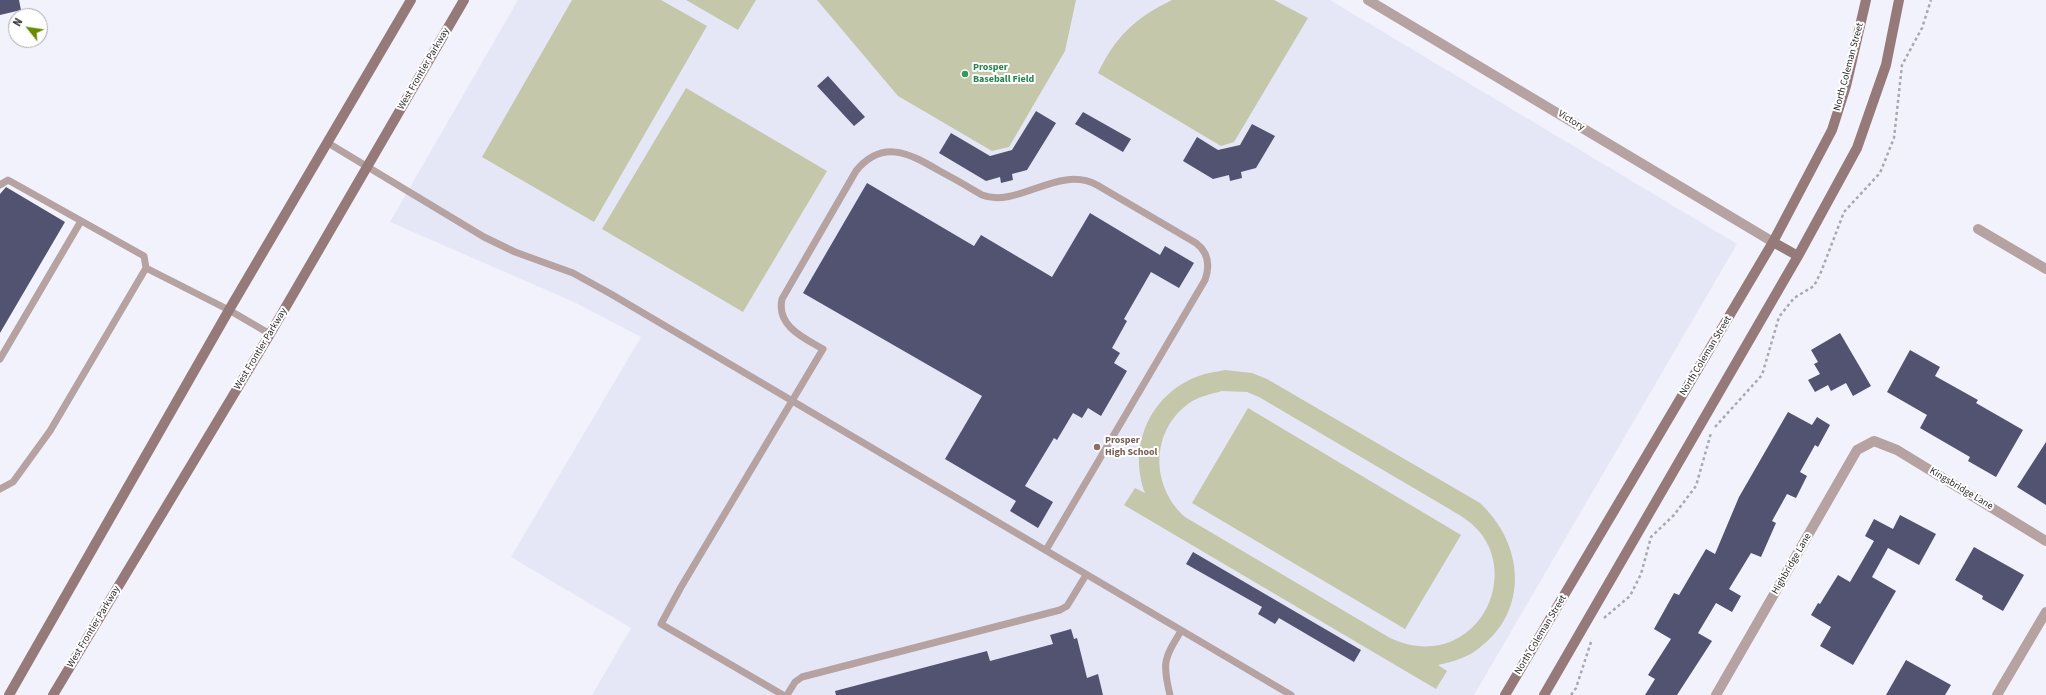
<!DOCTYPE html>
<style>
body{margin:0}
#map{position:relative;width:2046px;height:695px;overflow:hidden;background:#f1f2fb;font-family:"Source Sans 3",sans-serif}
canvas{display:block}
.north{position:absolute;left:8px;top:8px;width:40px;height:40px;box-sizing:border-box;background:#fff;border:1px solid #aaaaac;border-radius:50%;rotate:300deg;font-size:11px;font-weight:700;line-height:16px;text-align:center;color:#2b2b2f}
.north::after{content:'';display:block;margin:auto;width:14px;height:18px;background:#6a8800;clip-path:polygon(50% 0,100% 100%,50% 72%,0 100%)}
</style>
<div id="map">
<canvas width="2046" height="695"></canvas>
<div class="north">N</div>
</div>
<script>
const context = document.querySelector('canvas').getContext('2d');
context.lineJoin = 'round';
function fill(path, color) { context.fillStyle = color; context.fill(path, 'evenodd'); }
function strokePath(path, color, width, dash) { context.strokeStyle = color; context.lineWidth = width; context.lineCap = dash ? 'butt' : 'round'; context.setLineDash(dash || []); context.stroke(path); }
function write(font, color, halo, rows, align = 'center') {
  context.font = font + ' "Source Sans 3",sans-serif'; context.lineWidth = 4; context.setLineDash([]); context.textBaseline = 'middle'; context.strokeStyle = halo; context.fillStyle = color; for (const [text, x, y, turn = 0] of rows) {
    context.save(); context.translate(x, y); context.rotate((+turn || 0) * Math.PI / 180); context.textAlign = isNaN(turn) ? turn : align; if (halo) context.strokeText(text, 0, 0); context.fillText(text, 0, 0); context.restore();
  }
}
const built = new Path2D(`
 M518,0H1330L1737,244L1474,695H592L631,628L511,557L641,337L574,302L390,222Z`);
const green = new Path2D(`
 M572,0H661L707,26L594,222L482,157Z
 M686,0H756L738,30Z
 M817,0H1076L1065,51L1009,147L992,151L898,96Z
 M1172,0H1274L1308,18L1234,142L1221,146L1098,73C1116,36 1135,18 1172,0Z
 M686,88L827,171L743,312L602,229Z
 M1225,370L1252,373L1267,379L1480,503C1524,544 1530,611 1478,649C1466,658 1452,662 1438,665L1447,671L1436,689L1124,505L1135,488L1145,493C1128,447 1149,396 1196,377C1205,373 1216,372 1225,370ZM1222,391L1247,392L1259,397L1451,510C1463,517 1474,524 1482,535C1508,571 1492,624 1452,641C1431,650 1410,647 1390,638L1185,517C1151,487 1150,432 1188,404C1197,397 1211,394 1222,391Z
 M1248,408L1461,535L1405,629L1192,503Z`);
const building = new Path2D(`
 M0,0H19L21,10L0,15Z
 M828,76L865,117L854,126L817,86Z
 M1036,111L1056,123L1027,170L1012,174L1013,180L1001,183L1000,177L986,181L939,153L951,133L990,156L1012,150Z
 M1083,112L1131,139L1123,152L1075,124Z
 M1252,124L1275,136L1256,168L1241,172L1242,178L1230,181L1229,175L1213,179L1183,161L1197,137L1218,150L1240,145Z
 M867,183L974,246L981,235L1052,277L1090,213L1160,255L1165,246L1194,263L1179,288L1151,272L1124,319L1127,321L1112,348L1120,353L1114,363L1127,371L1101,416L1088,408L1082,418L1073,413L1057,440L1054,438L1025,486L1053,502L1038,528L1010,511L1016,501L945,459L982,396L803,293Z
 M6,187L65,222L0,333V194Z
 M1840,333L1871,386L1853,396L1846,383L1831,391L1828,385L1815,392L1808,380L1820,374L1814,364L1818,362L1811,350Z
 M1910,350L1940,367L1935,376L1978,400L1976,403L2023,430L1996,477L1968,461L1970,457L1920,428L1927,415L1887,392Z
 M1788,412L1812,425L1817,417L1830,425L1818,447L1815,445L1800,472L1807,476L1796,498L1787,494L1772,521L1776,523L1761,557L1751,553L1729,589L1741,596L1732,612L1716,603L1698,633L1712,641L1677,695H1645L1655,679L1648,675L1671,639L1654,629L1674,593L1679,595L1706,549L1715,554L1739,497Z
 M2046,442V505L2017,487Z
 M1900,515L1936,534L1919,565L1888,548L1872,577L1896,591L1853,665L1820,646L1831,627L1811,615L1818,603L1820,604L1838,575L1850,582L1874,541L1865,536L1874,519L1893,529Z
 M1974,547L2024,575L2003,611L1982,599L1983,596L1955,580Z
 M1193,552L1361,650L1354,662L1279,618L1275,624L1258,614L1262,607L1186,564Z
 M1071,629L1074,639L1077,638L1087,678L1098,674L1103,695H836L835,691L987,651L990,661L1053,644L1050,635Z
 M1906,660L1951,685L1945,695H1886Z`);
const path = new Path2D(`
 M1715,427L1762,375L1779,317L1794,298L1814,286L1821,272L1844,212L1880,173L1894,138L1902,65L1922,28L1931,0
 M1604,618L1630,596L1641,574L1651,537L1674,515L1696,486L1711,433
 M1571,695L1576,688L1592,639`);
const lane = new Path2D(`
 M328,143L484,237L515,252L573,273L611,294L1291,695
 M0,185L8,180L144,256L146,268L50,431L13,482L0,489
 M146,268L229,310L270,334
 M0,359L81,221
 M783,695L661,624L681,587L823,349C804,338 776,326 782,299L856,171C882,139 909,153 938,170C953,178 967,186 982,195C1017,209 1059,164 1097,185L1196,243C1209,253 1210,266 1205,280L1046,550
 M787,695L795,682L802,677L1060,610L1067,606L1086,575
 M1170,695C1162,662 1164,659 1181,631`);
const street = new Path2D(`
 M1368,0L1773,242
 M1978,229L2046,269
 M1716,695L1857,450L1874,441L1897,450L2046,541
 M1997,695L2046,612`);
const secondary = new Path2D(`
 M1773,242L1798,256
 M9,695L229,310L411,0
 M53,695L270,334L464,0
 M1505,695L1773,242L1832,130L1846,86L1866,0
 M1544,695L1798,256L1857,148L1886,65L1899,0`);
const markers = [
 [965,74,4,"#2e9e5b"],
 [1097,447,4,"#8d6e63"]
];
const streetNames = [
 ["North Coleman Street",1849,67,-75],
 ["West Frontier Parkway",424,69,-60],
 ["Victory",1571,121,31],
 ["West Frontier Parkway",261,349,-59],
 ["North Coleman Street",1706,356,-59],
 ["Kingsbridge Lane",1961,489,31],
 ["Highbridge Lane",1792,564,-60],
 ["West Frontier Parkway",94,627,-59],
 ["North Coleman Street",1541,635,-59]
];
const leisureNames = [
 ["Prosper",973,68],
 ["Baseball Field",973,80]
];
const educationNames = [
 ["Prosper",1105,441],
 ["High School",1105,453]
];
fill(built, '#e5e7f7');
fill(green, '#c5c7ab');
fill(building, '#515371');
strokePath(path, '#a8a8af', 2.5, [3, 3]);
strokePath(lane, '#b5a2a1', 7);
strokePath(street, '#b5a2a1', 10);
strokePath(secondary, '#957a79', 10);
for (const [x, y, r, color] of markers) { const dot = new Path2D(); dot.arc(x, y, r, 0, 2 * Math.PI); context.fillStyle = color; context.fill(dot); strokePath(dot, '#fff', 1.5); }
write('10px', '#2b2b2f', '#fff', streetNames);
write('bold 10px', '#27864d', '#fff', leisureNames, 'left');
write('bold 10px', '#785e54', '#fff', educationNames, 'left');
</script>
